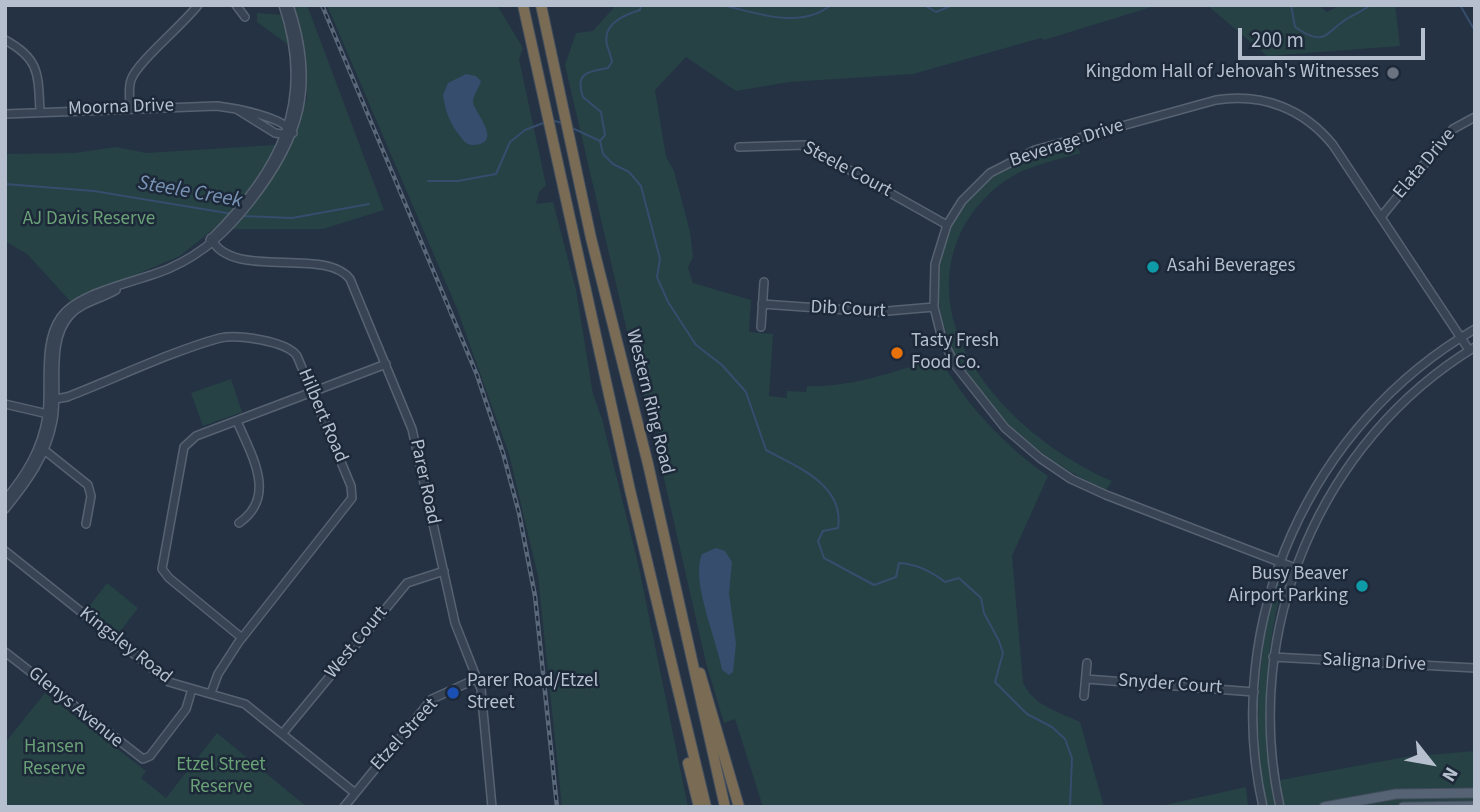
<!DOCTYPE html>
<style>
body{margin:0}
#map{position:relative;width:1480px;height:812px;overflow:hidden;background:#243244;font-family:"Source Sans 3",sans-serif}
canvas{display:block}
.frame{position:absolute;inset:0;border:7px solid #b6bfcd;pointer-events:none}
.north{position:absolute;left:1396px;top:728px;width:70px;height:70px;-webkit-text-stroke:5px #1d2939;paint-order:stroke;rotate:121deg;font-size:19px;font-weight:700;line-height:28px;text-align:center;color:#b6bfcd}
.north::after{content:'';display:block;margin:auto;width:24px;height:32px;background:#b6bfcd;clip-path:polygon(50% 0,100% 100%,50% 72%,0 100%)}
.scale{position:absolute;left:1238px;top:28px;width:187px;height:32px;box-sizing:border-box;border:4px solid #b6bfcd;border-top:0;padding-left:9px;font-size:21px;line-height:24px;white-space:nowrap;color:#b6bfcd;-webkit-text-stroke:5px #1d2939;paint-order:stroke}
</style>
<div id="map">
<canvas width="1480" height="812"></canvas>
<div class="frame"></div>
<div class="north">N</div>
<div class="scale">200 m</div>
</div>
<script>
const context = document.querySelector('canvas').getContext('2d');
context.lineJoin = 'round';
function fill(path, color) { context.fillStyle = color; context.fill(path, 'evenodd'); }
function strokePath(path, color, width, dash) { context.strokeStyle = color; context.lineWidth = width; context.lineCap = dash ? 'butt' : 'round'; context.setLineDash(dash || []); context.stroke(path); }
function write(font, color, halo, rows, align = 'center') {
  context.font = font + ' "Source Sans 3",sans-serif'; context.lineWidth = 5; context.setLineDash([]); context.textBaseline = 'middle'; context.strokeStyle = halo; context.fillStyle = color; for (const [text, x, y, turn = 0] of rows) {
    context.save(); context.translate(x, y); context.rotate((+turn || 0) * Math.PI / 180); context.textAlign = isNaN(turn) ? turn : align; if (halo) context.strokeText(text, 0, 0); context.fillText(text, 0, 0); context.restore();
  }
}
const green = new Path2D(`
 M290,5H307L384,210L323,229H234L222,222L180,256L71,302L27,254L5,241V154L75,153L116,147L146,153L291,144L307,98L305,50Z
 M327,5H497L523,48L519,59L546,185L539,192L536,204L553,202L576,290L593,394L602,419L638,563L688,807H562L538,576L509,454L457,309Z
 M616,5H1158L1044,40L1041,38L913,74L789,82L736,91L686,57L655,90L666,157L674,171L690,232L693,257L688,268L693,283L751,300L749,332L773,334L769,396L787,398V391L806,392L807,386C851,388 898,370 940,358C964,403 1006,447 1048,476L1012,556L1023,682C1032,705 1059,712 1080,722L1104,807H763L735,719L724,723L706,663L658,452L663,451L653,408L641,391L565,65L576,33L593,31Z
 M1207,5H1318L1327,12L1341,5H1395L1400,46L1267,56Z
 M257,13L283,15L290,46L257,22Z
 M1074,144L1081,153C1054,161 1025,166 1002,183C982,198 966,218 957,241C918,344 1026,445 1112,481L1106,490C1016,450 906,347 947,238C957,212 975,188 999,172C1022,158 1048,151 1074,144Z
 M231,379L242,412L203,426L191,393Z
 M1283,573L1285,576C1264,649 1259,733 1276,807H1266C1254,740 1256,679 1269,613C1272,600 1273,581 1283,573Z
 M107,583L138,608L119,633L88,608Z
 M45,693L146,771L141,778L166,798L217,733L307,807H5V743Z
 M1475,751V807H1280L1275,781L1405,757Z
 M1246,787L1248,807H1156Z`);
const water = new Path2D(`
 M466,74L476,76L481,81C479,88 473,95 473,102C474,112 505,144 473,145C467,145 463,141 460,136C450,124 445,110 443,95L448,83Z
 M716,548L725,551L732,562L729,593L736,644L733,672L729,675L722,670C717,640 690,580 702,554Z`);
const stream = new Path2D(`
 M723,5C756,13 800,30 831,5
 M924,5L936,12L953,5
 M1291,5L1295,27C1327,49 1325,31 1350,17C1357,13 1363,11 1370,5
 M1460,5L1475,31
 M551,120L562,123
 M570,127L600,141L605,135L601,112L583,97C574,71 590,72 608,68L612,62C611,55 609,52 607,45C602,24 624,15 640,10L641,5
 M600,141L603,154L613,164L629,172L641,186L660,259L657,277L668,302L696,345L722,365L746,392L766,450C797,467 845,485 838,528L823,531L818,541L824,558L874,585L896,577L899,563C917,564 931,571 945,582L959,578L981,598L984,613L999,641L1003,653L995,682L1027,714L1052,727L1065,739L1072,758L1070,807
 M428,181H458L496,174L510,142L525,130L546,122
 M5,184L94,191L233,214
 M242,216L292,218L369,204`);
const minor = new Path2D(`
 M236,5L245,17
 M5,40C40,59 38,74 40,111
 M130,108C130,99 128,89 131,80C137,62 184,24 198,5
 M238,110L275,133L289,135
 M5,114L217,106C235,108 284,117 293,133
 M739,147L805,145L947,225
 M1381,217L1453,129L1475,117
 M211,238C230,281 325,246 350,279L412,429L455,623L481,689L492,807
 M210,240C280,171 316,103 283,5
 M762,304L876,312L934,307
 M761,327L764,282
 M49,400L67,397C114,379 172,351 220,338C237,334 287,341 297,356L351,486L352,498L238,643L218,674L211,693
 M5,404L52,415
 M237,421C251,455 278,496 239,523
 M43,449L88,485L91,496L86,524
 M5,500C26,475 42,449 47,416C51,386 42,343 61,317C79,291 139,282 170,268C204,253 227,231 250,202C301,137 316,85 289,5
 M5,509C27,482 47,455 53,420C59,388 46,341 70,315C82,302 101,299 116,290
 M5,551L169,682L245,704L355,793
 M1295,568L1106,495L1071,479L1040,458L1005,428L956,366L942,339L934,307L935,264L947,225L962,201L990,173L1035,150L1216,100C1262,93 1303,108 1333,145L1469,350
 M242,638L169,578L162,569L184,447L196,436L386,364
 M5,652L143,759L150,756L186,709L192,689
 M1273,657L1475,668
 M1086,679L1254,692
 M1084,696L1087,663
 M283,733L407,583L444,571
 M344,807L432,699L478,678
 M1263,807C1221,621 1311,424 1475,329
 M1280,807C1241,630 1320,441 1475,347`);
const major = new Path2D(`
 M1324,807L1396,794L1475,793
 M1403,807L1475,806`);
const highway = new Path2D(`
 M523,5L630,490L706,807
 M541,5L591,238L648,464L725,807
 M700,673L739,807
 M688,763L699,807`);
const rail = new Path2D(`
 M322,5L477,375L503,453L519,513L535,596L557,807`);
const markers = [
 [1393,73,7,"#6b7280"],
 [1153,267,7,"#0f9aa8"],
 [897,353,7,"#e8710a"],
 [1362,586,7,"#0f9aa8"],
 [453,693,7,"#1a4fb4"]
];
const poiNames = [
 ["Kingdom Hall of Jehovah's Witnesses",1379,73,"right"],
 ["Asahi Beverages",1167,267],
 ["Tasty Fresh",911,342],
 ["Food Co.",911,364],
 ["Busy Beaver",1348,575,"right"],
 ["Airport Parking",1348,597,"right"],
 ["Parer Road/Etzel",467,682],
 ["Street",467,704]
];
const streetNames = [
 ["Moorna Drive",121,108,-2],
 ["Beverage Drive",1067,144,-18],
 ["Elata Drive",1425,164,-50],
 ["Steele Court",847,170,28],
 ["Dib Court",848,310,3],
 ["Western Ring Road",649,402,76],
 ["Hilbert Road",322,416,67],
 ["Parer Road",424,482,78],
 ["West Court",357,643,-51],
 ["Kingsley Road",125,646,38],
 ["Saligna Drive",1374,663,3],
 ["Snyder Court",1170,685,4],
 ["Glenys Avenue",75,708,39],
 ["Etzel Street",405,735,-48]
];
const parkNames = [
 ["AJ Davis Reserve",89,220],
 ["Hansen",54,748],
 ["Reserve",54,770],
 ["Etzel Street",221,766],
 ["Reserve",221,788]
];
const waterNames = [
 ["Steele Creek",190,193,10]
];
fill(green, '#264245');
fill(water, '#364d6d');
strokePath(stream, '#364d6d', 2);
strokePath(minor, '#576271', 10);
strokePath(major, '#424d5d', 11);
strokePath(highway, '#434f5e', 12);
strokePath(minor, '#384454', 7);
strokePath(major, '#566374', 9);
strokePath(highway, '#7a6b55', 10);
strokePath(rail, '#5a687b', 4.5);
strokePath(rail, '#1d2939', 2, [5]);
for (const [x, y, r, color] of markers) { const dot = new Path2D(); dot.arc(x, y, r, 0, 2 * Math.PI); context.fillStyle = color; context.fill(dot); strokePath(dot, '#1d2939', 2.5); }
write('19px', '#b6bfcd', '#1d2939', poiNames, 'left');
write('19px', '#b6bfcd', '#1d2939', streetNames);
write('19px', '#6aa177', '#1d2939', parkNames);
write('italic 21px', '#7b95b7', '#1d2939', waterNames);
</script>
